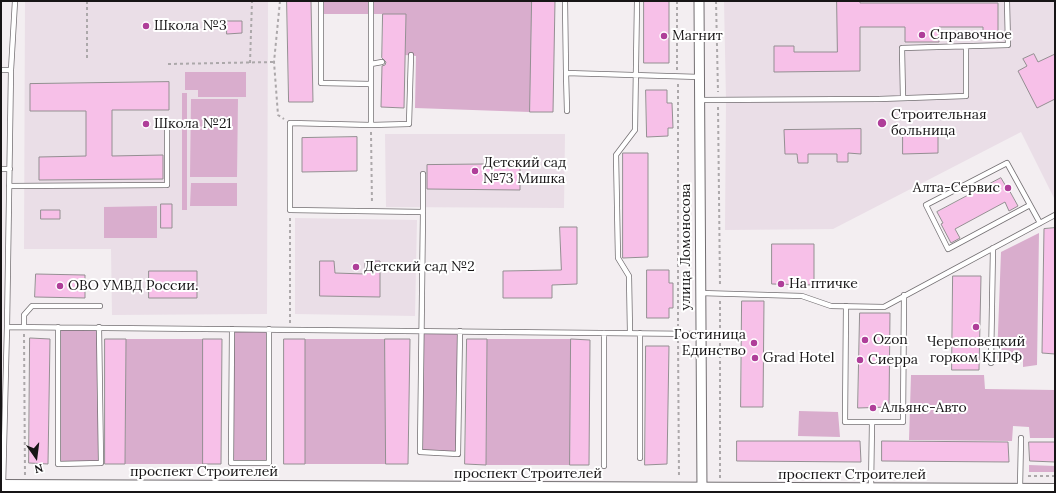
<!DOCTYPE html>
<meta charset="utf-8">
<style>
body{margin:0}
#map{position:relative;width:1056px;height:493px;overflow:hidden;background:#f3eef1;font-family:Lora,serif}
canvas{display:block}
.frame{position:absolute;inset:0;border:2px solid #171516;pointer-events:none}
.north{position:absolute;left:16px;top:437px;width:40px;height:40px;-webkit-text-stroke:3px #fff;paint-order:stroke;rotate:166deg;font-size:11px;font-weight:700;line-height:16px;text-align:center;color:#171516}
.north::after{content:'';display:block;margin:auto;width:14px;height:18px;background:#171516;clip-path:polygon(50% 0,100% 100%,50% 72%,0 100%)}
</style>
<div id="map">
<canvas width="1056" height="493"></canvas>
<div class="frame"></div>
<div class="north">N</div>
</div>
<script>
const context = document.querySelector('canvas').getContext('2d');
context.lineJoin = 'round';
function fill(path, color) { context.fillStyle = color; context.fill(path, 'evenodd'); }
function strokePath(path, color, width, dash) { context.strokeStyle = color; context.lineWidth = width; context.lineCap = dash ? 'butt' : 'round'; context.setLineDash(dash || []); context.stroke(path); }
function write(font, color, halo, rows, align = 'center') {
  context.font = font + ' Lora,serif'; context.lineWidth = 4; context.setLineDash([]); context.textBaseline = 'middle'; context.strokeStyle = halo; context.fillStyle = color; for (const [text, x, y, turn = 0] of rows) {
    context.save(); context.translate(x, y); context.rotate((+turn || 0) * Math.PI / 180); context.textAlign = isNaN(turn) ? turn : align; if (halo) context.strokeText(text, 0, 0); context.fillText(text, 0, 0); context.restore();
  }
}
const built = new Path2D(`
 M25,1H268L267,314L112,315L111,249H24Z
 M724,1H1055V200L1021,132L833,229L725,230L726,100Z
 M385,134H565L564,208L386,207Z
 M295,218L417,220L415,316L295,314Z`);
const green = new Path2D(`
 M323,1H532L530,112L415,108L416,56L405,55L406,14H323Z
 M185,72H246V97H198V90H185Z
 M182,93H187V210H182Z
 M191,99H238L237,177H190Z
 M191,183H237V206H190Z
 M157,206V238H104V207Z
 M1039,233L1037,365L1023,367V359H997L1001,252Z
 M58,327H99L101,463L58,464Z
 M234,331H266L267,462L233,461Z
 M422,331H460L458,454L420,452Z
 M126,339H203V464H125Z
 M305,339H385L386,464H305Z
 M487,339H571L570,465H486Z
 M911,375H984L985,389L1055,390V438H1030L1029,427L1013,426L1012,441L909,440Z
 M799,411L838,412L840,437L798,436Z
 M1029,465L1055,466V472H1029Z`);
const building = new Path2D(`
 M287,1H311L313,102H289Z
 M532,1H555L553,112H530Z
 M644,1H669V63H644Z
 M837,1H860V3H998V34H983V27H939V42H905V27H860V71L774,72V46H794V52H837Z
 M383,14H406L404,108L381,107L382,66L385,65L386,62L382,58Z
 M227,21H242V33L227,34Z
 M1034,54L1038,62L1055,54V99L1037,108L1018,71L1027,66L1023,59Z
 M169,82V110H112V156L163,155V179L39,180V157L86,156V111H30V84Z
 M646,90H667V103H672L673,128H668V136L647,137Z
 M861,129V154L848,153V162H837V154H808V163H798L797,154H785L784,130Z
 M903,131H938V153L903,154Z
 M357,137V171L302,172V138Z
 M623,153H648V257L623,258Z
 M520,164V190L427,189V165Z
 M1001,178L1007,188H1008L1018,206L1009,211L1005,202L955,229L960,238L951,243L941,224L943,223L937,212Z
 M161,204H172V228H161Z
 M41,210H60V219H41Z
 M560,227H577V284L552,285V298H503V271L561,270Z
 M1055,228V354L1042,353L1044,229Z
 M772,244H814V285L772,284Z
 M320,261H334L335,273L365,274V261H380V297L320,296Z
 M647,270H669V283H673V308H669V318H647Z
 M149,271H197V298H149Z
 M36,274L85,275V298L35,297Z
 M953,276H981L979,370H952Z
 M742,301H764L763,407H741Z
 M860,313H890L889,407L858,408Z
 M30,338L50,339L48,464L29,463Z
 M105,339H126L125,464H105Z
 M203,339H222L221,464H203Z
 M284,339H305V464H284Z
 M385,339H410L408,464H386Z
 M467,339H487L486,465L465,464Z
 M571,339L590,340L589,465H570Z
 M646,346H669L667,464L645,465Z
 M737,441H860L861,462L737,461Z
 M882,441L1008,442L1009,462L882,461Z
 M1029,442H1055V462L1030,461Z`);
const path = new Path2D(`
 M87,1V61
 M280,1L274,62L278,115L284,119
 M677,1V70
 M716,1L718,92
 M250,63L252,1
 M168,64L274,62
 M678,84V326
 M718,107L720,286
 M371,132L372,204
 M290,323V218
 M24,334L25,476
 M678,340L679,478
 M1028,476H1055
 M720,478V301`);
const lane = new Path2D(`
 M321,1V83L371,84
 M371,1V125L290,123V210L423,212L420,452L458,454L460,331
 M565,1L566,73L700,77
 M371,64L382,62
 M1,70H11L7,327L3,486
 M11,70L15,1
 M566,73L567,111
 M903,98L902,48L1008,45L1007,1
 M700,100L879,99L966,96V47
 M371,125L409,124L411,55
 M1,169H10
 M423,174V212
 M9,186L167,185V122
 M1030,205L948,249L926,205L1007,163L1040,223
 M700,293L802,296L831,306L884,307L1055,215
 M846,306L845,422H872
 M7,327L700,334
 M24,327V315L32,306H100
 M58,327V464L101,463L99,327
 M232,329L231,463H269V329
 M604,333V466
 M630,333L629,276L618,258L616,155L635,130L637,1
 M991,363L993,248
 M640,458V333
 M1020,488L1021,438
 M871,489L872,422H903L904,295`);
const street = new Path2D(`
 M699,1L702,492`);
const secondary = new Path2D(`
 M1,486L1055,490`);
const markers = [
 [146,26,4,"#af3e99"],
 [922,35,4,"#af3e99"],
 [664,36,4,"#af3e99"],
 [882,123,5,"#af3e99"],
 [146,124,4,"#af3e99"],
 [475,171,4,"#af3e99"],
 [1008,188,4,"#af3e99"],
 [356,267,4,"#af3e99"],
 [781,284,4,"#af3e99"],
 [60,286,4,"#af3e99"],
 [976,327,4,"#af3e99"],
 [865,340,4,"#af3e99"],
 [754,343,4,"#af3e99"],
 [755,358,4,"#af3e99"],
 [860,360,4,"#af3e99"],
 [873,408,4,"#af3e99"]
];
const poiNames = [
 ["Школа №3",154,26],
 ["Справочное",930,35],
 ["Магнит",672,36],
 ["Строительная",891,115],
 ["больница",891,131],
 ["Школа №21",154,124],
 ["Детский сад",483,163],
 ["№73 Мишка",483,179],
 ["Алта-Сервис",1000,188,"right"],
 ["Детский сад №2",364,267],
 ["На птичке",789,284],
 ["ОВО УМВД России.",68,286],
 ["Гостиница",746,335,"right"],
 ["Единство",746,351,"right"],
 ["Ozon",873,340],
 ["Череповецкий",976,342,"center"],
 ["горком КПРФ",976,358,"center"],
 ["Grad Hotel",763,358],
 ["Сиерра",868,360],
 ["Альянс-Авто",881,408]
];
const streetNames = [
 ["улица Ломоносова",686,247,-90],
 ["проспект Строителей",204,472],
 ["проспект Строителей",528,474],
 ["проспект Строителей",852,475]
];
fill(built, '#eadee7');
fill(green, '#d9adcd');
fill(building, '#f7c0e8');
strokePath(building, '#948f92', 1);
strokePath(lane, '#736f72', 6);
strokePath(street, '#736f72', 11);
strokePath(secondary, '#736f72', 14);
strokePath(path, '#aca8aa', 2, [3, 3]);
strokePath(lane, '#fff', 4.5);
strokePath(street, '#fff', 9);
strokePath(secondary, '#fff', 12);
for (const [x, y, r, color] of markers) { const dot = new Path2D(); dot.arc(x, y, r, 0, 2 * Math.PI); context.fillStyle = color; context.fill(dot); strokePath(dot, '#fff', 1.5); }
write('14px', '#171516', '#fff', poiNames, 'left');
write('14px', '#171516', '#fff', streetNames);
</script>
